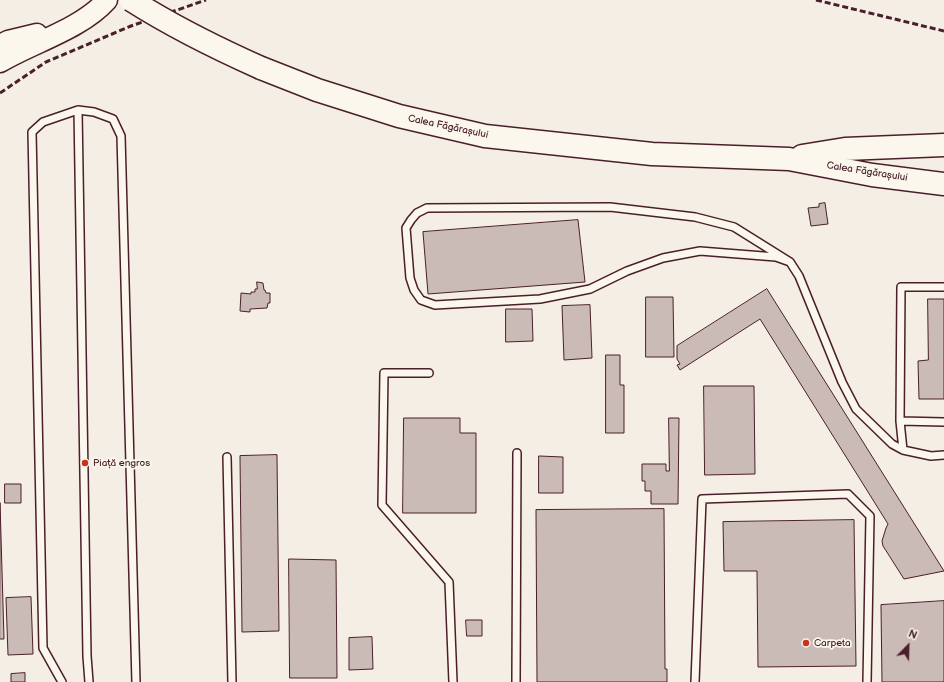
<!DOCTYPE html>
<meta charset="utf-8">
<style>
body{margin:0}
#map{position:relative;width:944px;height:682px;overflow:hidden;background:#f4eee4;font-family:"Balsamiq Sans",sans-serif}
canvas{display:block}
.north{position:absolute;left:888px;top:626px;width:40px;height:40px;-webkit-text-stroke:3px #fbf7ec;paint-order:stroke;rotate:23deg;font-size:11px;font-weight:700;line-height:16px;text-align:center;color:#4a1f2b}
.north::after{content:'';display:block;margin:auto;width:14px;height:18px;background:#4a1f2b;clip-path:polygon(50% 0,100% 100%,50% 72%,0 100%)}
</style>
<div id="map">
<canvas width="944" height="682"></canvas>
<div class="north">N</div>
</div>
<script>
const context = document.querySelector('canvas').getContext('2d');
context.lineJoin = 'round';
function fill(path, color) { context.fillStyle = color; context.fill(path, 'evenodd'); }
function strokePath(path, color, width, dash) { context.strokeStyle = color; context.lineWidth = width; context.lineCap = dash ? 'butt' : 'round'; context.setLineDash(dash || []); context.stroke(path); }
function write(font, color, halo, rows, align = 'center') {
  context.font = font + ' "Balsamiq Sans",sans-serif'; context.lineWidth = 3.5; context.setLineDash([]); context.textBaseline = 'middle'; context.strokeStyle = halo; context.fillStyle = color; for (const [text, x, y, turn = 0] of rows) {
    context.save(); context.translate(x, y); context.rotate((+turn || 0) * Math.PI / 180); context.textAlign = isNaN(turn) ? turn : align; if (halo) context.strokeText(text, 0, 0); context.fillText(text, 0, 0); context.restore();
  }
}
const building = new Path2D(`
 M825,203L828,224L811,226L808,208L819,207V204Z
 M578,220L585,282L428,294L423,232Z
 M257,282L263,283L264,290H265L266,293H270V303H268L267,308L250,309V312L240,311L241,293L251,294V292H255V289H257Z
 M767,289L944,571L904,579L883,546L882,541L886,528L888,524L760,319L680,370L677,365L680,364L677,359V346Z
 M646,297H673L674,357H646Z
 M928,299H944V399H919L918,361L928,360Z
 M590,305L592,358L564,360L562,306Z
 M506,309H532L533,341L506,342Z
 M606,355H620V385H624V433H606Z
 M704,386H754L755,474L705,475Z
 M404,418H460V433H476V513H403Z
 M669,418H679L678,504H651V491H645V481H642V464H666V471H669Z
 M277,455L279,631L242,632L240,456Z
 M539,456L563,457V493H539Z
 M5,484H21V503H5Z
 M0,503L4,639H0Z
 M664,509L665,669H667V682H537L536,510Z
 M854,520L856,666L758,667L757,571H724L723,522Z
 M289,559L336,560L337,678H290Z
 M31,597L33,654L8,655L6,598Z
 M944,601V682H882L881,605Z
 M466,620H482V636H467Z
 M372,637L373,669L349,670V638Z
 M25,673V682H11V674Z`);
const lane = new Path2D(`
 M78,110L87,656L89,682
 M790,262L776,257L700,251L663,258L627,271L590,289L540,299L435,305L421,300L414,290L410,278L406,228L411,220L417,213L427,208L610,207L695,217L734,227L790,262L799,276L842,382L856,409L892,444L903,450L931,456L944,455
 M429,373H384L382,505L449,582L453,682
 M900,421L944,422
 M903,450L900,421L901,287H944
 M227,457L232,682
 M62,682L43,648L32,132L43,122L78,110L94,112L113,119L121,136L136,682
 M516,682L517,453
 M695,682L702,499L848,494L870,516L867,682`);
const secondary = new Path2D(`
 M0,45L8,41L37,34
 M0,62C34,42 81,29 107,0`);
const primary = new Path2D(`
 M261,68L317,90L399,116L485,136L652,154L789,159L872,175L944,184
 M802,156L845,149L944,145`);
const rail = new Path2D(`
 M816,0L944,31
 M0,93L46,62L131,26L206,0`);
const primaryBridge = new Path2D(`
 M131,0C172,26 216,48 261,68`);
const markers = [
 [85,463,4,"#c8321e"],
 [806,643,4,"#c8321e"]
];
const streetNames = [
 ["Calea Făgărașului",448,127,12],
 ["Calea Făgărașului",867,172,9]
];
const poiNames = [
 ["Piață engros",93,463],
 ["Carpeta",814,643]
];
fill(building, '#cabbb6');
strokePath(building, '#4a1f2b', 1);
strokePath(lane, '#4a1f2b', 10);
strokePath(secondary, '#4a1f2b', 23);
strokePath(primary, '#4a1f2b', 25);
strokePath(lane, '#fbf7ec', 7);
strokePath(secondary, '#fbf7ec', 20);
strokePath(primary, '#fbf7ec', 22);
strokePath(rail, '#4a1f2b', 3, [6, 3]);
strokePath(primaryBridge, '#4a1f2b', 25, []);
strokePath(primaryBridge, '#fbf7ec', 22);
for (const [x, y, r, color] of markers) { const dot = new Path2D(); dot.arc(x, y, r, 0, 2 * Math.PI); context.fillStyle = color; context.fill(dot); strokePath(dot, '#fbf7ec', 1.5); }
write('10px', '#4a1f2b', '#fbf7ec', streetNames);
write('10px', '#4a1f2b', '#fbf7ec', poiNames, 'left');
</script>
